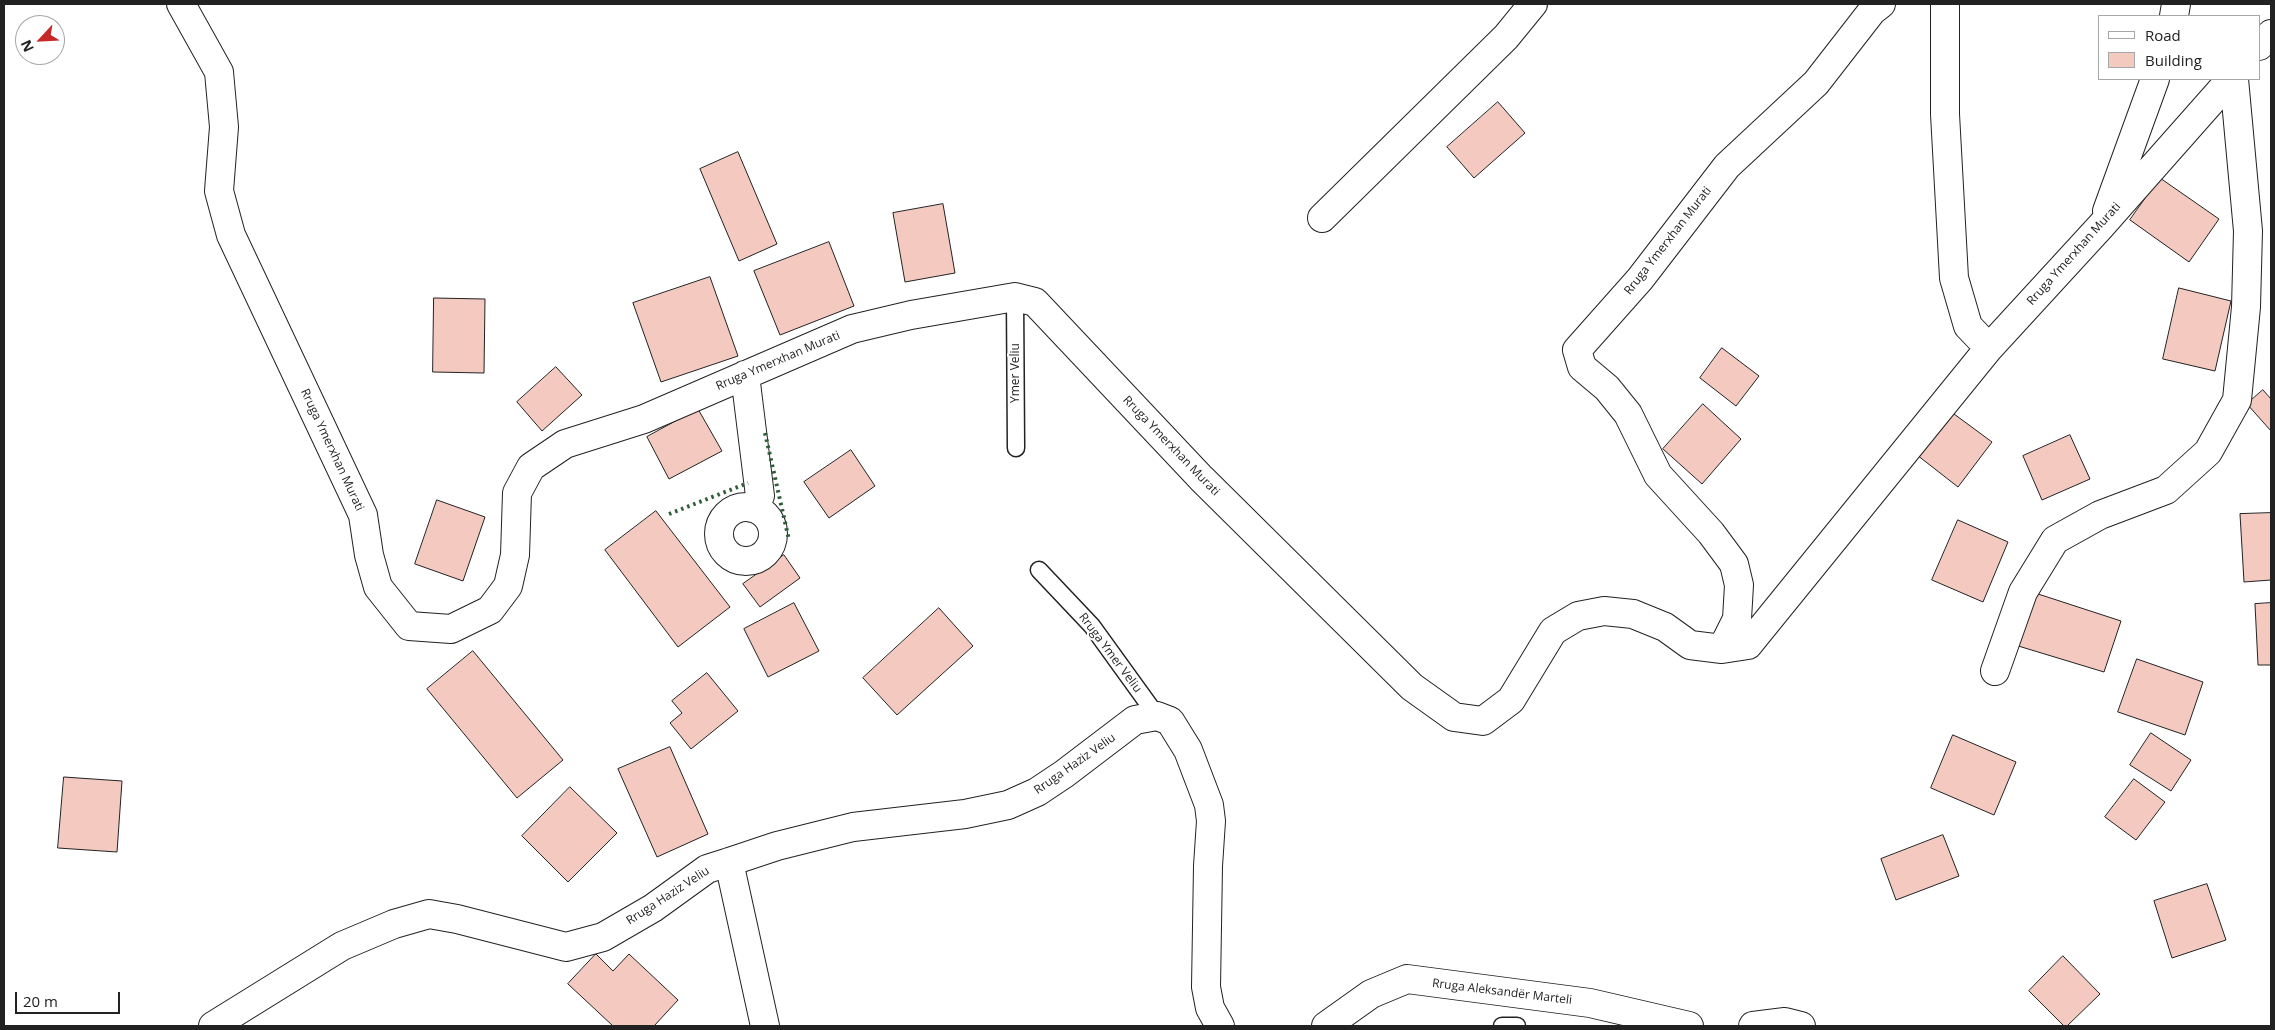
<!DOCTYPE html>
<meta charset="utf-8">
<style>
body{margin:0}
#map{position:relative;width:2275px;height:1030px;overflow:hidden;background:#fff;font-family:"Open Sans",sans-serif}
canvas{display:block}
.frame{position:absolute;inset:0;border:5px solid #222;pointer-events:none}
.legend{position:absolute;left:2098px;top:15px;width:162px;height:65px;box-sizing:border-box;background:#fff;border:1px solid #a7a7a7;margin:0;padding:6px 9px;list-style:none;font-size:15px;color:#222}
.legend li{display:flex;align-items:center;gap:10px;height:25px}
.legend b{width:25px;border:1px solid #a7a7a7}
.north{position:absolute;left:15px;top:15px;width:50px;height:50px;box-sizing:border-box;background:#fff;border:1px solid #a7a7a7;border-radius:50%;rotate:245deg;font-size:14px;font-weight:700;line-height:20px;text-align:center;color:#222}
.north::after{content:'';display:block;margin:auto;width:18px;height:22px;background:#c62828;clip-path:polygon(50% 0,100% 100%,50% 72%,0 100%)}
.scale{position:absolute;left:15px;top:992px;width:105px;height:22px;box-sizing:border-box;border:2px solid #222;border-top:0;padding-left:6px;font-size:15px;line-height:18px;white-space:nowrap;color:#222;-webkit-text-stroke:4px #fff;paint-order:stroke}
</style>
<div id="map">
<canvas width="2275" height="1030"></canvas>
<div class="frame"></div>
<ul class="legend">
<li><b style="height:6px;background:#fff"></b>Road</li>
<li><b style="height:14px;background:#f3c9c0"></b>Building</li>
</ul>
<div class="north">N</div>
<div class="scale">20 m</div>
</div>
<script>
const context = document.querySelector('canvas').getContext('2d');
context.lineJoin = 'round';
function fill(path, color) { context.fillStyle = color; context.fill(path, 'evenodd'); }
function strokePath(path, color, width, dash) { context.strokeStyle = color; context.lineWidth = width; context.lineCap = dash ? 'butt' : 'round'; context.setLineDash(dash || []); context.stroke(path); }
function write(font, color, halo, rows, align = 'center') {
  context.font = font + ' "Open Sans",sans-serif'; context.lineWidth = 4; context.setLineDash([]); context.textBaseline = 'middle'; context.strokeStyle = halo; context.fillStyle = color; for (const [text, x, y, turn = 0] of rows) {
    context.save(); context.translate(x, y); context.rotate((+turn || 0) * Math.PI / 180); context.textAlign = isNaN(turn) ? turn : align; if (halo) context.strokeText(text, 0, 0); context.fillText(text, 0, 0); context.restore();
  }
}
const building = new Path2D(`
 M1498,102L1525,133L1474,178L1447,147Z
 M738,152L777,244L739,261L700,169Z
 M2160,178L2219,219L2189,262L2130,220Z
 M943,204L955,273L905,282L893,213Z
 M829,242L854,306L780,335L754,271Z
 M710,277L738,356L661,382L633,303Z
 M2179,288L2231,301L2215,371L2163,359Z
 M434,298L485,299L484,373L433,372Z
 M1722,348L1759,376L1736,406L1700,378Z
 M556,367L582,395L542,431L517,402Z
 M2263,390L2271,399V431L2247,404Z
 M1703,404L1741,439L1702,484L1663,449Z
 M698,409L722,451L669,479L647,437Z
 M1950,411L1992,442L1958,487L1917,455Z
 M2070,435L2090,479L2042,500L2023,456Z
 M851,450L875,486L829,518L804,482Z
 M437,500L485,517L463,581L415,564Z
 M656,511L730,607L678,647L605,550Z
 M2271,513V580L2244,582L2240,514Z
 M1958,520L2008,542L1983,602L1932,580Z
 M784,555L800,578L760,607L743,584Z
 M2032,592L2121,621L2104,672L2015,645Z
 M794,603L819,651L768,677L744,629Z
 M2271,603V665H2258L2255,604Z
 M939,608L973,646L897,715L863,678Z
 M473,651L563,760L517,798L427,689Z
 M2137,659L2203,682L2185,735L2118,712Z
 M707,673L738,711L691,749L670,723L682,713L672,701Z
 M2151,733L2191,760L2171,791L2130,765Z
 M1953,735L2016,762L1994,815L1931,788Z
 M670,747L708,834L657,857L618,769Z
 M64,777L122,781L117,852L58,848Z
 M2134,779L2165,802L2136,840L2105,817Z
 M570,787L617,833L568,882L522,836Z
 M1943,835L1959,876L1896,900L1881,859Z
 M2207,884L2226,940L2172,958L2154,901Z
 M596,954L613,971L629,954L678,1000L654,1026H613L568,984Z
 M2063,956L2100,994L2067,1026H2064L2029,991Z`);
const lane = new Path2D(`
 M1015,297L1016,448
 M1039,570L1092,626L1157,716
 M1502,1026H1517`);
const street = new Path2D(`
 M181,4L219,72L224,127L219,191L231,235L363,515L369,555L378,587L409,626L451,629L490,610L508,586L515,555L517,493L531,467L565,444L644,419L852,329L911,315L1015,297L1035,302L1201,478L1412,687L1454,717L1483,721L1511,700L1553,631L1578,616L1604,611L1633,614L1665,627L1690,645L1722,649L1748,645L1989,348L2101,226L2231,79
 M1945,4V114L1954,278L1968,326L1989,348
 M2174,16L2176,4
 M2259,46L2271,34
 M2107,211L2155,79
 M1322,218L1506,37L1533,4
 M745,375L760,496L752,508
 M719 534a27 27 0 1 1 54 0a27 27 0 1 1-54 0Z
 M1722,649L1737,619L1739,585L1734,564L1711,533L1658,475L1628,414L1607,388L1582,367L1577,350L1640,279L1727,166L1816,83L1872,11L1881,4
 M1995,671L2023,592L2055,540L2100,515L2166,490L2208,452L2237,400L2246,307L2248,231L2234,79
 M729,862L765,1026
 M213,1026L342,946L394,924L429,914L457,919L566,947L603,937L653,908L707,869L729,862L777,846L853,827L965,814L1008,805L1037,792L1064,774L1135,720L1157,716L1170,721L1188,750L1209,805L1211,821L1208,866L1206,987L1210,1008L1220,1026
 M1326,1026L1371,994L1407,979L1590,1003L1689,1026
 M1753,1026L1785,1022L1801,1026`);
const hedge = new Path2D(`
 M765,433L789,540
 M669,514L748,483`);
const streetNames = [
 ["Rruga Ymerxhan Murati",1668,241,-52],
 ["Rruga Ymerxhan Murati",2074,254,-48],
 ["Rruga Ymerxhan Murati",778,361,-23],
 ["Ymer Veliu",1016,373,-90],
 ["Rruga Ymerxhan Murati",1171,446,46],
 ["Rruga Ymerxhan Murati",332,450,65],
 ["Rruga Ymer Veliu",1110,653,53],
 ["Rruga Haziz Veliu",1075,764,-35],
 ["Rruga Haziz Veliu",668,896,-33],
 ["Rruga Aleksandër Marteli",1502,992,7]
];
fill(building, '#f3c9c0');
strokePath(building, '#222', 1);
strokePath(lane, '#222', 19);
strokePath(street, '#222', 30);
strokePath(lane, '#fff', 16);
strokePath(street, '#fff', 28);
strokePath(hedge, '#2f5e38', 4, [2.5, 4]);
write('12px', '#222', '#fff', streetNames);
</script>
